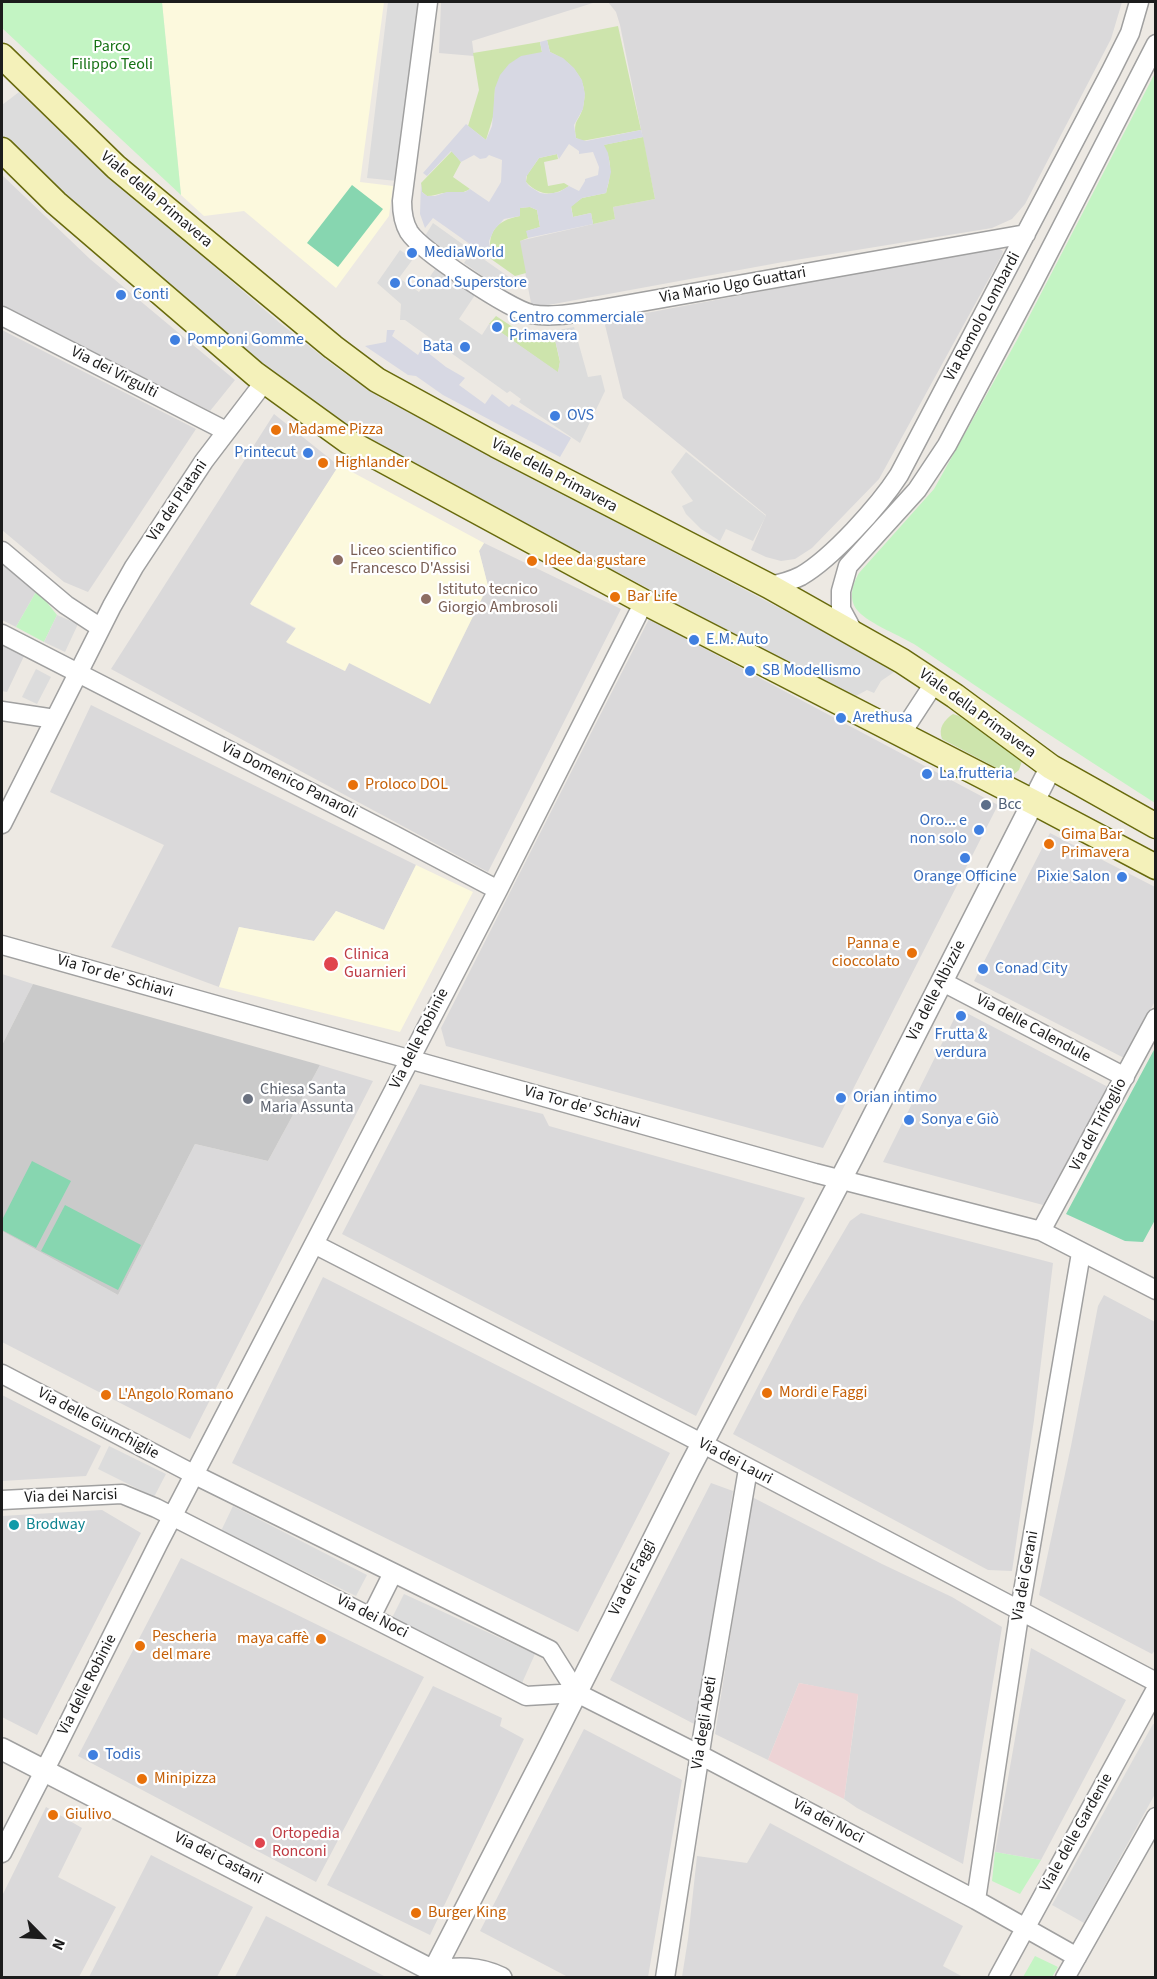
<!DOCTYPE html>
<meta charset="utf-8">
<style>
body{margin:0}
#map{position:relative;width:1157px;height:1979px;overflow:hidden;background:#ede9e3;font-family:"Source Sans 3",sans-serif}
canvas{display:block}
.frame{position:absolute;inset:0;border:3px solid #1c1c1c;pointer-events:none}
.north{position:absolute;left:12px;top:1907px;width:60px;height:60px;-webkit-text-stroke:4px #fff;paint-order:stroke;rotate:114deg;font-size:16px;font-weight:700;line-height:24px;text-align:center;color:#1c1c1c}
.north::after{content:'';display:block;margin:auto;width:21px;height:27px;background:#1c1c1c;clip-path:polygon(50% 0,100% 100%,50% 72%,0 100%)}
</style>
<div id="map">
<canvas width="1157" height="1979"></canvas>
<div class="frame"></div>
<div class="north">N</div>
</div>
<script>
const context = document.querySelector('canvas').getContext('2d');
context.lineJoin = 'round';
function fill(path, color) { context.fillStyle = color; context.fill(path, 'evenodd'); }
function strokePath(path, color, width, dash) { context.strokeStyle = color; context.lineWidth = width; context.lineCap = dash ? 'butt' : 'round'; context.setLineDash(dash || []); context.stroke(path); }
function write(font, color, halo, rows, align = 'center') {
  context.font = font + ' "Source Sans 3",sans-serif'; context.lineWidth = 4.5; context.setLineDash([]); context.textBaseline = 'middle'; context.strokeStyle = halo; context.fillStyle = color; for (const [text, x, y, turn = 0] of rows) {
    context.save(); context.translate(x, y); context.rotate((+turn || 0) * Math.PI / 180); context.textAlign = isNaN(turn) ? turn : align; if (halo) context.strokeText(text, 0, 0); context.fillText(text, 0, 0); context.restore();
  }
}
const residential = new Path2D(`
 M441,2H596L472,41L474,56L439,53Z
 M608,2H1122L1111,39L1025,204L1012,219L992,228L783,262L532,308L519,241L615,219L613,207L655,199L620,25L616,12Z
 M2,175L90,259L235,380L210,411L2,305Z
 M997,247L1003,251L1002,255L879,479L812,548L795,559L781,561L766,557L751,550L766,515L623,398L604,321Z
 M2,330L196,429L88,592L64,582L2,530Z
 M274,414L339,466L251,605L296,629L287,643L345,671L349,663L488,586L479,551L484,543L621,609L488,872L111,669Z
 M2,562L37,590L16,627L2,620Z
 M649,619L998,805L823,1148L446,1046L441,1028Z
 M2,642L25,654L7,692L2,691Z
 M91,705L416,865L384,930L336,911L314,941L239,927L219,987L111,947L164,845L50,792Z
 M1050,833L1155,887V1001L1126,1059L974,981Z
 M2,974L33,984L2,1045Z
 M959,1009L1108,1087L1043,1205L883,1162Z
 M320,1065L373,1081L190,1439L2,1342V1231L118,1295L195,1144L268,1161Z
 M420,1084L543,1114L549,1126L805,1198L696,1416L342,1234Z
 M861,1213L1053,1263L1034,1420L1012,1571L988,1570L733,1434L800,1306L850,1221Z
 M323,1277L670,1453L578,1632L232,1463Z
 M1104,1295L1155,1322L1156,1649L1152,1654L1039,1595L1071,1446L1098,1306Z
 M2,1395L101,1446L86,1476L2,1481Z
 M711,1483L733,1491L696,1725L610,1680Z
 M752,1497L882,1564L952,1597L1002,1627L963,1864L857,1808L844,1799L858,1695L799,1683L768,1760L715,1734Z
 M102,1510L141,1533L37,1735L2,1717V1516Z
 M181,1558L424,1677L316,1882L78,1756Z
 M1031,1648L1126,1700L1041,1860L995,1852Z
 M433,1686L502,1718L500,1726L524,1739L430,1935L327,1885Z
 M584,1729L682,1780L648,1977H568L480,1931Z
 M46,1807L82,1828L58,1877L116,1907L79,1977H2V1896Z
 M770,1823L963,1926L943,1966L963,1977H682L688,1939L697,1856L747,1863Z
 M151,1855L253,1907L217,1977H89Z
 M266,1916L386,1977H235Z`);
const commercial = new Path2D(`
 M799,1683L858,1694L844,1799L768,1760Z`);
const education = new Path2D(`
 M162,2H384L360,182L393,186L389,216L336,288L244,211L204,216L181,195Z
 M339,465L484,543L479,551L488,586L430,704L349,663L345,671L286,642L296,628L250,604Z
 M416,865L473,892L400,1032L219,987L239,927L314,941L336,911L384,930Z`);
const religious = new Path2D(`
 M33,984L320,1065L268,1161L195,1144L118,1295L2,1231V1045Z`);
const grass = new Path2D(`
 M618,26L641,130L582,141L576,138C573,118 579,123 583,107C590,81 572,62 550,52L547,40Z
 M540,42L542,52L495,88L494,114L486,140L468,126L479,90L473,53Z
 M643,137L655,199L613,207L615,219L593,224L591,213L573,217L571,206L582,198L606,193C611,176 613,161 603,145Z
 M452,151L461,162L453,177L470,189C461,195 453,191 443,193C437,194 433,196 427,196L422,192L421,183Z
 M557,154L558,159L544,162L548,186L564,183L569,186C554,197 539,196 526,182L527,175L539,158Z
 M530,207L537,210L540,227L527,231L528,238L520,241L526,273L515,276L491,259C487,233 494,221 520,216L519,208Z
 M496,316L522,333L553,331L560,362L558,373L489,324Z
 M953,714L959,716L1018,753L1022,761L1019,770L1013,775L1008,774L942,739C938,728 944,720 953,714Z`);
const park = new Path2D(`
 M2,2H162L181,195L2,28Z
 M1155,73V803C1075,752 996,700 917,646C902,636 869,624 858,611C848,600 852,585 859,573L934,489L1017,340Z
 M37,590L57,615L44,642L16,627Z
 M995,1852L1041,1860L1020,1894L992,1881Z
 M1035,1956L1058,1967L1052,1977H1023Z`);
const pitch = new Path2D(`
 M352,185L383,209L338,267L307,243Z
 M1155,1048V1220L1143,1242L1125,1241L1066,1214Z
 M32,1161L71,1181L36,1248L2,1230V1220Z
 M65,1205L141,1245L118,1290L41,1251Z`);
const parking = new Path2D(`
 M388,2H419L397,181L367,178Z
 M19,92L76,147L281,324L337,368L379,397L897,670L881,681L874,693L867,690L854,697L361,437L317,406L241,347L123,250L2,140V105Z
 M433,223L468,248L459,260L425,236Z
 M400,250L413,259L399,278L419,292L436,268L475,295L459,319L482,335L489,324L558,372L560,361L553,331L574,327L588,377L601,375L605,391L580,443L519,402L521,399L510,391L507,393L405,320H400L401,304L377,283Z
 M472,251L509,277L501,289L464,263Z
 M686,452L766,516L753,541L726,529L720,541L701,529L686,514L682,506L693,501L671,472Z
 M57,615L78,624L65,652L44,642Z
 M36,669L51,677L37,704L22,697Z
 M109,1446L166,1474L154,1497L98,1469Z
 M233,1506L367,1575L356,1596L221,1531Z
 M404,1594L535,1654L522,1683L392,1618Z
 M1153,1724L1156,1725L1155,1794L1084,1923L1052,1905Z`);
const plaza = new Path2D(`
 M547,40L550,52L563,58L574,68L582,80L585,94L583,109L574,125L576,138L586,141L641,130L643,137L604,145L608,153L611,172L606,193L582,198L571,207L573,217L591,213L593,224L528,238L526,231L540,227L537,210L530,207L520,208V216L504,219L494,230L489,241L491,259L433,218L425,228L420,214L421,183L422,192L427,196H435L447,192H465L470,189L489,202L501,182L502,160L489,155L486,158L480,159L474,155L461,162L451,151L427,176L423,173L466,124L486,140L492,126L495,88L500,75L509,64L521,56L542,52L540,42ZM569,144L579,151V154L593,152L599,167L598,175L585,179V181L579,191L569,186L559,192L547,194L540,193L529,186L526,182V177L539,158L557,154L559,159Z
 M387,330H395L392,336L418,355L422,348L446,367L465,378L459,385L485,404L492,394L509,407L512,404L571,438L560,457L443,395L416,376L408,375L365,346L386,342Z`);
const minor = new Path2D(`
 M428,2L402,201C402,212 403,222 409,232C421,251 509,309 531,314C552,318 575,313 596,310L1026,234
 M2,316L226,431
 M2,551L66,605L101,628
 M769,586C780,584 791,581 801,576C832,558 879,506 899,475L1111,71L1130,33L1139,2
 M2,634L394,835L498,890
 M855,635L841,609V591L848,566L917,490L947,445L1033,283L1156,44
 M2,711L55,719
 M901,734L935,682
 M2,824L112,606L134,567L204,461L265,381
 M2,945L815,1173L1041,1231L1156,1290
 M941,981L1125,1077
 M1041,1231L1156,1018
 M314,1244L688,1436L1156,1682
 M2,1374L195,1475L550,1650L577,1693L700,1755L976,1900L1077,1957
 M2,1500L122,1494L156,1508L526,1696L577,1693
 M371,1617L393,1573
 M2,1853L56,1748L158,1544L498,890L644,602
 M976,1900L1020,1609L1081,1253
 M665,1978L703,1733L748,1469
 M998,1978L1156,1689
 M1065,1978L1156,1817`);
const tertiary = new Path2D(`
 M2,1749L433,1971
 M433,1971C457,1968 478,1967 501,1978
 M430,1978L546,1753L689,1469L853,1156L1051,767`);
const secondary = new Path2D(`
 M2,56L116,167L333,347L377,380L496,445L769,586L902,661L955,696L1051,767L1156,826
 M2,150L56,203L255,374L349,442L644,602L1033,802L1156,867`);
const markers = [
 [412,253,6,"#3f7fe0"],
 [395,283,6,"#3f7fe0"],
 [121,295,6,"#3f7fe0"],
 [497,327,6,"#3f7fe0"],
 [175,340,6,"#3f7fe0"],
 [465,347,6,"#3f7fe0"],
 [555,416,6,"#3f7fe0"],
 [276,430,6,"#e8710a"],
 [308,453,6,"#3f7fe0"],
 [323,463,6,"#e8710a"],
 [338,560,6,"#8d6e63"],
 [532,561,6,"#e8710a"],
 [615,597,6,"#e8710a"],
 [426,599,6,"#8d6e63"],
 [694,640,6,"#3f7fe0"],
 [750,671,6,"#3f7fe0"],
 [841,718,6,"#3f7fe0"],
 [927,774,6,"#3f7fe0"],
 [353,785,6,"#e8710a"],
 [986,805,6,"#5c6f8a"],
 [979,830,6,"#3f7fe0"],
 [1049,844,6,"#e8710a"],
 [965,858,6,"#3f7fe0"],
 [1122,877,6,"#3f7fe0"],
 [912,953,6,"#e8710a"],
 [331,964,8,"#e0444e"],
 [983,969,6,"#3f7fe0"],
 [961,1016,6,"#3f7fe0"],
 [841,1098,6,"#3f7fe0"],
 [248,1099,6,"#6b7280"],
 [909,1120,6,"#3f7fe0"],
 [767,1393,6,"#e8710a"],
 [106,1395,6,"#e8710a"],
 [14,1525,6,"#0f9aa8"],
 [321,1639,6,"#e8710a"],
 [140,1646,6,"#e8710a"],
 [93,1755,6,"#3f7fe0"],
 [142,1779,6,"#e8710a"],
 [53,1815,6,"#e8710a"],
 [260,1843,6,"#e0444e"],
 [416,1913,6,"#e8710a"]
];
const parkNames = [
 ["Parco",112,47],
 ["Filippo Teoli",112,65]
];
const streetNames = [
 ["Viale della Primavera",156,200,40],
 ["Via Mario Ugo Guattari",733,286,-10],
 ["Via Romolo Lombardi",983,317,-62],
 ["Via dei Virgulti",114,373,27],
 ["Viale della Primavera",554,476,28],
 ["Via dei Platani",178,501,-56],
 ["Viale della Primavera",977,714,36],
 ["Via Domenico Panaroli",289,781,27],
 ["Via Tor de' Schiavi",115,977,16],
 ["Via delle Albizzie",937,991,-63],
 ["Via delle Calendule",1033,1029,28],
 ["Via delle Robinie",420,1039,-63],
 ["Via Tor de' Schiavi",582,1108,16],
 ["Via del Trifoglio",1099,1125,-62],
 ["Via delle Giunchiglie",98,1424,28],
 ["Via dei Lauri",735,1462,28],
 ["Via dei Narcisi",71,1497,-2],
 ["Via dei Gerani",1026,1576,-80],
 ["Via dei Faggi",633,1578,-63],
 ["Via dei Noci",372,1617,27],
 ["Via delle Robinie",88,1685,-63],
 ["Via degli Abeti",705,1723,-81],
 ["Via dei Noci",828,1822,28],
 ["Viale delle Gardenie",1077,1833,-61],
 ["Via dei Castani",218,1859,27]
];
const shopNames = [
 ["MediaWorld",424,253],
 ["Conad Superstore",407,283],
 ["Conti",133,295],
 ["Centro commerciale",509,318],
 ["Primavera",509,336],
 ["Pomponi Gomme",187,340],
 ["Bata",453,347,"right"],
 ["OVS",567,416],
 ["Printecut",296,453,"right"],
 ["E.M. Auto",706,640],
 ["SB Modellismo",762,671],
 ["Arethusa",853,718],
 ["La frutteria",939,774],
 ["Oro... e",967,821,"right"],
 ["non solo",967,839,"right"],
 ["Orange Officine",965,877,"center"],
 ["Pixie Salon",1110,877,"right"],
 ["Conad City",995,969],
 ["Frutta &",961,1035,"center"],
 ["verdura",961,1053,"center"],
 ["Orian intimo",853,1098],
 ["Sonya e Giò",921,1120],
 ["Todis",105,1755]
];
const foodNames = [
 ["Madame Pizza",288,430],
 ["Highlander",335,463],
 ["Idee da gustare",544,561],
 ["Bar Life",627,597],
 ["Proloco DOL",365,785],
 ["Gima Bar",1061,835],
 ["Primavera",1061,853],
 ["Panna e",900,944,"right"],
 ["cioccolato",900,962,"right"],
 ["Mordi e Faggi",779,1393],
 ["L'Angolo Romano",118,1395],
 ["Pescheria",152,1637],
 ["del mare",152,1655],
 ["maya caffè",309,1639,"right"],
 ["Minipizza",154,1779],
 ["Giulivo",65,1815],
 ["Burger King",428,1913]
];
const educationNames = [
 ["Liceo scientifico",350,551],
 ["Francesco D'Assisi",350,569],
 ["Istituto tecnico",438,590],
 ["Giorgio Ambrosoli",438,608]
];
const serviceNames = [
 ["Bcc",998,805]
];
const healthNames = [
 ["Clinica",344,955],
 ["Guarnieri",344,973],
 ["Ortopedia",272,1834],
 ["Ronconi",272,1852]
];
const worshipNames = [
 ["Chiesa Santa",260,1090],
 ["Maria Assunta",260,1108]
];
const cultureNames = [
 ["Brodway",26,1525]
];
fill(residential, '#dad9da');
fill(commercial, '#edd3d5');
fill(education, '#fcf9dd');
fill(religious, '#cacaca');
fill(grass, '#cde4ac');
fill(park, '#c3f4c3');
fill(pitch, '#87d6b0');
fill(parking, '#dcdcdc');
fill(plaza, '#d7d8e3');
strokePath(minor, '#a0a0a0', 21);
strokePath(tertiary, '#a0a0a0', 24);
strokePath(secondary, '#686a0d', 27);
strokePath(minor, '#fff', 18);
strokePath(tertiary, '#fff', 21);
strokePath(secondary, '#f4f1ba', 24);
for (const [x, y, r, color] of markers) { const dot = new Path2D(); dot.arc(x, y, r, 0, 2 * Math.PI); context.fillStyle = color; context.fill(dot); strokePath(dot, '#fff', 2); }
write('16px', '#157114', '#fff', parkNames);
write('16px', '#1c1c1c', '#fff', streetNames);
write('16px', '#366cbe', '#fff', shopNames, 'left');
write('16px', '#c56008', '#fff', foodNames, 'left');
write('16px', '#785e54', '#fff', educationNames, 'left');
write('16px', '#4e5e75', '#fff', serviceNames, 'left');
write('16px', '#be3a42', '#fff', healthNames, 'left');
write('16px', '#5b616d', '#fff', worshipNames, 'left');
write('16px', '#0d838f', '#fff', cultureNames, 'left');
</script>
